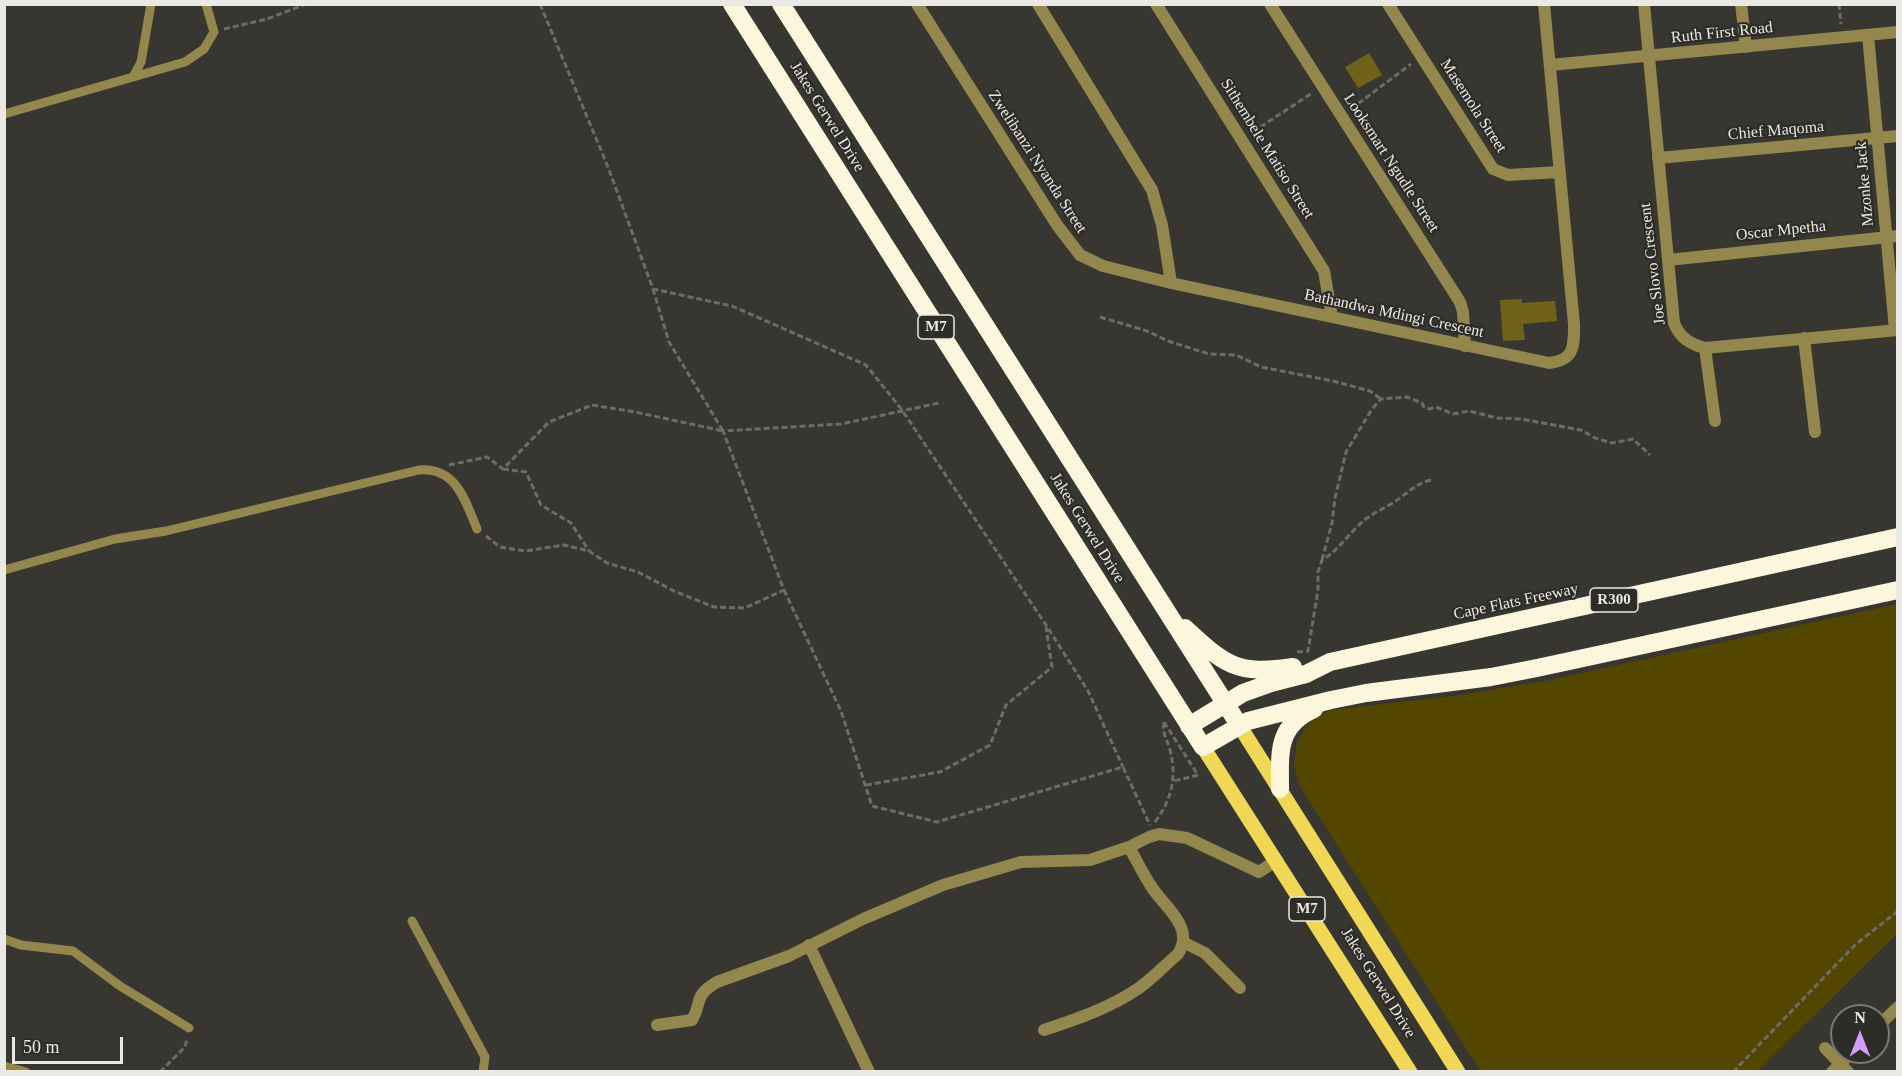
<!DOCTYPE html>
<style>
body{margin:0}
#map{position:relative;width:1902px;height:1076px;overflow:hidden;background:#373630;font-family:Georgia,serif}
canvas{display:block}
.frame{position:absolute;inset:0;border:6px solid #eae9e5;pointer-events:none}
.north{position:absolute;left:1830px;top:1004px;width:60px;height:60px;box-sizing:border-box;background:#2d2c26;border:2px solid #797872;border-radius:50%;rotate:0deg;font-size:16px;font-weight:700;line-height:24px;text-align:center;color:#eae9e5}
.north::after{content:'';display:block;margin:auto;width:21px;height:27px;background:#d19dfe;clip-path:polygon(50% 0,100% 100%,50% 72%,0 100%)}
.scale{position:absolute;left:12px;top:1037px;width:111px;height:27px;box-sizing:border-box;border:3px solid #eae9e5;border-top:0;padding-left:8px;font-size:18px;line-height:21px;white-space:nowrap;color:#eae9e5;-webkit-text-stroke:4px #2d2c26;paint-order:stroke}
</style>
<div id="map">
<canvas width="1902" height="1076"></canvas>
<div class="frame"></div>
<div class="north">N</div>
<div class="scale">50 m</div>
</div>
<script>
const context = document.querySelector('canvas').getContext('2d');
context.lineJoin = 'round';
function fill(path, color) { context.fillStyle = color; context.fill(path, 'evenodd'); }
function strokePath(path, color, width, dash) { context.strokeStyle = color; context.lineWidth = width; context.lineCap = dash ? 'butt' : 'round'; context.setLineDash(dash || []); context.stroke(path); }
function write(font, color, halo, rows, align = 'center') {
  context.font = font + ' Georgia,serif'; context.lineWidth = 4.5; context.setLineDash([]); context.textBaseline = 'middle'; context.strokeStyle = halo; context.fillStyle = color; for (const [text, x, y, turn = 0] of rows) {
    context.save(); context.translate(x, y); context.rotate((+turn || 0) * Math.PI / 180); context.textAlign = isNaN(turn) ? turn : align; if (halo) context.strokeText(text, 0, 0); context.fillText(text, 0, 0); context.restore();
  }
}
const green = new Path2D(`
 M1897,604V934L1758,1071L1481,1072L1299,785L1294,764L1297,743L1306,726L1322,714L1331,710L1453,696L1545,681Z`);
const building = new Path2D(`
 M1369,53L1382,75L1358,88L1345,67Z
 M1522,299V303L1555,301L1557,321L1523,324L1525,340L1503,341L1500,300Z`);
const path = new Path2D(`
 M540,4L608,167L653,289L732,306L866,365L902,410L1046,625L1088,691L1123,767
 M1839,4L1841,24
 M224,29L267,19L306,4
 M1351,109L1411,64
 M1253,132L1312,93
 M653,289L669,342L723,431
 M1100,317L1147,331L1168,341L1209,354L1236,355L1261,367L1333,381L1370,391L1381,399
 M449,465L487,457L503,469L549,422L592,405L635,412L723,431
 M503,469L526,472L541,505L571,523L589,551
 M486,536L500,547L525,551L564,545L589,551L607,563L638,572L674,591L714,607L745,608L784,590L723,431L841,424L939,403
 M1322,560L1332,523L1335,498L1346,452L1372,409L1381,399L1407,397L1422,403L1423,406L1430,409L1436,407L1453,414L1469,411L1497,418L1521,419L1581,430L1595,438L1612,443L1633,439L1650,455
 M784,590L841,711L872,806L937,822L1123,767L1150,825
 M1297,652L1308,651L1318,590V572L1322,560C1336,552 1344,540 1356,528C1367,516 1377,512 1391,504C1405,496 1414,484 1431,480
 M1164,722L1198,775L1174,781
 M866,785L940,772L990,745L1006,705L1052,667L1046,627
 M1155,822C1172,799 1177,777 1170,750C1167,738 1162,735 1164,722
 M160,1072L185,1047L187,1038
 M1733,1072L1856,944L1898,911`);
const lane = new Path2D(`
 M133,77L185,62L204,49L214,32L206,4
 M4,114L133,77L141,62L151,4
 M4,570L115,539L166,531L419,470C456,467 465,500 477,529
 M412,921L485,1057L483,1072
 M4,939L21,945L73,951L120,986L189,1028
 M4,1066L26,1072`);
const street = new Path2D(`
 M917,4L1057,225L1080,255L1103,266L1171,283L1549,363C1575,360 1574,346 1574,324L1544,4
 M1038,4L1152,190L1162,225L1171,283
 M1156,4L1324,271L1332,317
 M1270,4L1460,302L1463,312L1465,346
 M1388,4L1493,169L1508,175L1559,172
 M1644,4L1674,323C1680,338 1690,344 1705,348L1898,330
 M1741,4L1746,47
 M1868,35L1895,330
 M1550,65L1898,32
 M1658,158L1898,136
 M1668,260L1898,236
 M1804,338L1815,432
 M1705,348L1715,421
 M1183,942L1205,953L1240,988
 M809,945L869,1072
 M657,1025L692,1020C703,1002 692,997 717,982L789,956L863,919L943,885L1021,862L1090,860L1129,847L1149,837L1159,834L1187,838L1259,872L1277,860
 M1878,1026L1898,1007
 M1044,1030C1077,1019 1110,1008 1139,988C1153,978 1165,965 1178,954C1195,928 1166,908 1153,889C1144,876 1137,861 1129,847
 M1825,1048L1848,1072
 M1832,1072L1852,1052`);
const primary = new Path2D(`
 M1239,725L1458,1072
 M1203,747L1410,1072`);
const highway = new Path2D(`
 M732,4L1203,747L1248,721L1331,700L1366,693L1491,677L1537,668L1898,590
 M781,4L1239,725
 M1185,628C1226,666 1237,675 1293,667
 M1189,726L1243,693L1271,683L1306,674L1330,662L1898,537
 M1280,789C1280,753 1276,726 1314,709`);
const shields = [
 [936,327,36],
 [1614,600,48],
 [1307,909,36]
];
const shieldNames = [
 ["M7",936,327],
 ["R300",1614,600],
 ["M7",1307,909]
];
const streetNames = [
 ["Ruth First Road",1722,33,-6],
 ["Masemola Street",1473,106,57],
 ["Jakes Gerwel Drive",827,117,58],
 ["Chief Maqoma",1776,131,-5],
 ["Sithembele Matiso Street",1267,149,58],
 ["Zwelibanzi Nyanda Street",1037,162,57],
 ["Looksmart Ngudle Street",1391,163,57],
 ["Mzonke Jack",1865,184,-95],
 ["Oscar Mpetha",1781,231,-6],
 ["Joe Slovo Crescent",1653,264,-97],
 ["Bathandwa Mdingi Crescent",1394,314,12],
 ["Jakes Gerwel Drive",1087,528,58],
 ["Cape Flats Freeway",1516,602,-12],
 ["Jakes Gerwel Drive",1378,983,58]
];
fill(green, '#524600');
fill(building, '#706319');
strokePath(path, '#6d6c66', 3, [6, 3]);
strokePath(lane, '#93874d', 9);
strokePath(street, '#93874d', 12);
strokePath(primary, '#f0d755', 15);
strokePath(highway, '#fcf7dc', 18);
for (const [x, y, w] of shields) { const box = new Path2D(); box.roundRect(x - w / 2, y - 12, w, 24, 4.5); context.fillStyle = '#2d2c26'; context.fill(box); strokePath(box, '#eae9e5', 1.5); }
write('bold 15px', '#eae9e5', null, shieldNames);
write('16px', '#eae9e5', '#2d2c26', streetNames);
</script>
